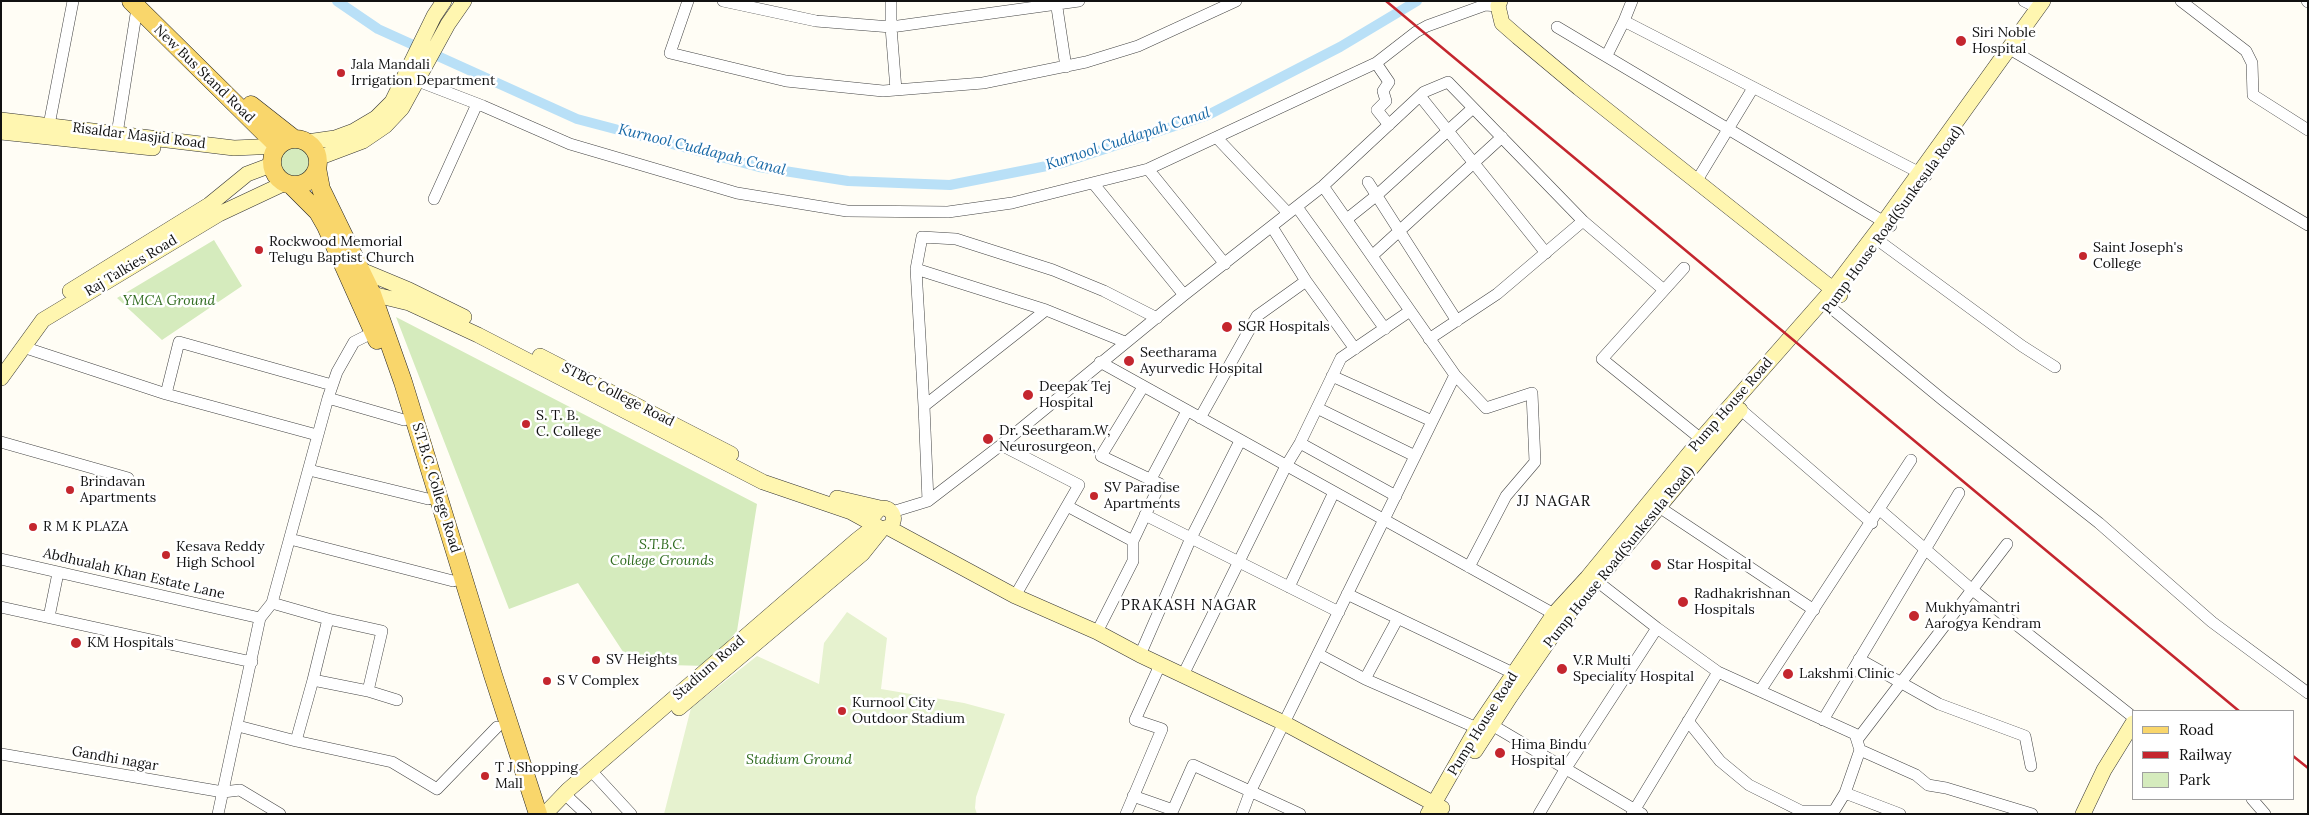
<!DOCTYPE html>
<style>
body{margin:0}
#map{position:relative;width:2309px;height:815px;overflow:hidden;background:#fffdf5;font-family:Lora,serif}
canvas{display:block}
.frame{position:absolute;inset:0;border:2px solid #111;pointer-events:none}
.legend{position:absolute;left:2132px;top:710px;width:162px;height:90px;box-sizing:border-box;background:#fff;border:1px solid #a0a0a0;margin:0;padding:6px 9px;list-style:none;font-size:15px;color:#111}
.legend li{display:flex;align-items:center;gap:10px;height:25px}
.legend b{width:25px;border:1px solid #a0a0a0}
</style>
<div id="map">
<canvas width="2309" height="815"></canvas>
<div class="frame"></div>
<ul class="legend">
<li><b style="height:6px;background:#f9d66b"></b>Road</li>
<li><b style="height:6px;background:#c4262e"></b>Railway</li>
<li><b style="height:14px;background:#d5ebbd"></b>Park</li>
</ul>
</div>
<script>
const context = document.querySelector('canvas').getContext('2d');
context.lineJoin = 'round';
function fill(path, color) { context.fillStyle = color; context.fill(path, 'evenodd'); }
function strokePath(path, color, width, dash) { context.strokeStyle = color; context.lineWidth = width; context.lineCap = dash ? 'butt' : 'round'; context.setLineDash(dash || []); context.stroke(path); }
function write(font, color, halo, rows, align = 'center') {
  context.font = font + ' Lora,serif'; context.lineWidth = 5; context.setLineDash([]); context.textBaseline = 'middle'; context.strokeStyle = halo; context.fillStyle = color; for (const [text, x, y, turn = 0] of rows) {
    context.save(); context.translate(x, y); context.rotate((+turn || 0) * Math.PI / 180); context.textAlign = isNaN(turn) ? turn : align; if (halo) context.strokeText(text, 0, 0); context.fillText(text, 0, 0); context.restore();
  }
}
const green = new Path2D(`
 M280 160a16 16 0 1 1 32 0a16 16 0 1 1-32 0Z
 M214,240L242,286L162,340L117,298Z
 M396,317L757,504L737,631L706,666L631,664L578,583L509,609Z`);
const pitch = new Path2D(`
 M847,612L887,638L881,689L964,703L1005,714L976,797L975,808L977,814H664L691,708L757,656L819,684L824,643Z`);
const canal = new Path2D(`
 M337,1L378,29L577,119L759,167L848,181L950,185L1062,163L1208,115L1340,47L1417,1`);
const street = new Path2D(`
 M688,1L670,53L786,81L883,91L983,83L1086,62L1138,46L1236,1
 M723,1L816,21L891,27L1079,1
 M891,1V27L896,90
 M1056,1L1066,67
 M1632,1L1624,21L1926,176
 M2024,1L2038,8
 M2181,1L2246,51L2252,63L2253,95L2308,130
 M2307,1L2308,2
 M1557,27L1891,226
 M2015,52L2308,225
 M1607,55L1624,21
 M1376,63L1389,82L1383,91L1386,101L1377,110L1389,125
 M418,81L483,106L570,144L737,193L847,211L948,212L1012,203L1148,169L1376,63L1416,32L1427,26L1485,5L1498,6
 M1420,96L1546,253
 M49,125L73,1
 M117,134L137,8
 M1217,138L1288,213
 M1148,169L1225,264
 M1368,182L1457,321
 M1696,182L1753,88
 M1093,183L1184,295
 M1323,186L1455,375L1486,408L1532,393L1535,462L1506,496L1469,567
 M434,199L477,104
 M1297,207L1385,329
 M1347,219L1377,195L1473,108
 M1272,227L1306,281
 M1879,241L2022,346L2055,367
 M1373,255L1502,137
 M1684,268L1602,359L1706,443
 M916,269L1046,310L1125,342
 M1830,307L1943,400L2099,523L2212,622L2308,693
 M1429,339L1497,294L1583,221L1664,290
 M23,347L166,394L317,435
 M1100,362L1554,614
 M1332,376L1432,421
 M166,394L179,342L332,385
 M328,398L404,420
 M924,406L1046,310
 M1317,408L1415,456
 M1740,409L1872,523
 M1200,418L1257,316L1306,281L1355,349
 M1,442L128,478
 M1300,443L1396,496
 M1001,445L1079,485L1015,596
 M309,470L428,499
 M1151,479L1187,411
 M928,501L924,406L916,269L922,237L956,239L1053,270L1104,291L1157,318
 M1067,506L1133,541V561L1097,632
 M1659,507L1814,610
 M1880,510L1970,588L2133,717
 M892,512L928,501L1001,445L1184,295L1323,186L1424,92L1448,82L1583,221
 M1145,515L1339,612
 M290,539L453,581
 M1133,541L1160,484L1101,456L1143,387
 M1,559L260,618
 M1598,582L1657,628L1718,672L1855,734L1860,750
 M1289,587L1334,492
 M1347,594L1513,673
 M272,603L328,619L313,680
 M1,607L252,662
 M49,617L58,573
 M328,619L382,631L368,691
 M1318,654L1365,679L1477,728
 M1140,655L1191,538L1240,441
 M1859,659L1939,704L2025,736L2031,766
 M1183,675L1286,466L1300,443L1341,358L1410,311
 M1365,679L1398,618
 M1760,691L1911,460
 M1823,720L1959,493
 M1688,721L1720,761L1749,785L1801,811
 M1492,725L1642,814
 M238,726L296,741L313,680L368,691L397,700
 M1857,740L2007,544
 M296,741L392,762L437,789L497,727
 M1,754L223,792L240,790L280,814
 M596,776L631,814
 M1133,796L1173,810L1193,765L1300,814
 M570,799L586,814
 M2252,799L2265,814
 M218,814L260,618L272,603L328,398L337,372L354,342L374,332
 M1126,814L1162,729L1135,720L1160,665
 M1242,814L1251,790L1455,375
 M1539,814L1566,768L1657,628
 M1632,814L1718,672
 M1800,814L1801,811H1834L1845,793
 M1900,814L1845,793L1860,750L1916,775L1928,785L1946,788L2032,814`);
const secondary = new Path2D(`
 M1500,1L1498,6L1502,23L1518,37L1579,88L1840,295
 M1,120L234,148L278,146
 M1,132L153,148
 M307,142L335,138L354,131L376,118L392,102L434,16L444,1
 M318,158L363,141L385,126L402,108L448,24L464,1
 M361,270L409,290L464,317
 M70,291L209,205L247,174L271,165
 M372,294L409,303L478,335L763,482L851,512L882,529L891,526C897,516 891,507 880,508L873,516V523
 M540,356L731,454
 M1,378L43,320L219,214L285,183
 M837,498L880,508
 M889,528L1015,596L1097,632L1140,655L1284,723L1442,808
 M679,708L862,554L882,529
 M1475,751L1510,697L1559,626L1740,410
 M545,814L568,790L857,540L875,526
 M1428,814L1477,728L1554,614L1587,578L1701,439L1833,289L1884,222L2043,1
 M2083,814L2104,770L2133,723`);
const primary = new Path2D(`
 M131,1L278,146
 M251,105L293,138
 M272 162a23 23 0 1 1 46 0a23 23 0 1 1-46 0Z
 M317,168L321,189L372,294L403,382L493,675L538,814
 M291,185L318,212L326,226L377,340`);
const rail = new Path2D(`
 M1386,1L2239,711
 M2293,756L2308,768`);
const markers = [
 [1961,41,6,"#c4262e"],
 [341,73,5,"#c4262e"],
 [259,250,5,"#c4262e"],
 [2083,256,5,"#c4262e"],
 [1227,327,6,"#c4262e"],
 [1129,361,6,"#c4262e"],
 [1028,395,6,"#c4262e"],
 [526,424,5,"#c4262e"],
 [988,439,6,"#c4262e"],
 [70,490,5,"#c4262e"],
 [1094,496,5,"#c4262e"],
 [33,527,5,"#c4262e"],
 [166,555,5,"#c4262e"],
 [1656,565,6,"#c4262e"],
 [1683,602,6,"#c4262e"],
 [1914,616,6,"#c4262e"],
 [76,643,6,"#c4262e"],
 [596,660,5,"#c4262e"],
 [1562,669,6,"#c4262e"],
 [1788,674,6,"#c4262e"],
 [547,681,5,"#c4262e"],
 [842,711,5,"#c4262e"],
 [1500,753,6,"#c4262e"],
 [485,776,5,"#c4262e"]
];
const poiNames = [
 ["Siri Noble",1972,33],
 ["Hospital",1972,49],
 ["Jala Mandali",351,65],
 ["Irrigation Department",351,81],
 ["Rockwood Memorial",269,242],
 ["Telugu Baptist Church",269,258],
 ["Saint Joseph's",2093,248],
 ["College",2093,264],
 ["SGR Hospitals",1238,327],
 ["Seetharama",1140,353],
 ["Ayurvedic Hospital",1140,369],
 ["Deepak Tej",1039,387],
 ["Hospital",1039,403],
 ["S. T. B.",536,416],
 ["C. College",536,432],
 ["Dr. Seetharam.W,",999,431],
 ["Neurosurgeon,",999,447],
 ["Brindavan",80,482],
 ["Apartments",80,498],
 ["SV Paradise",1104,488],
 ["Apartments",1104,504],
 ["R M K PLAZA",43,527],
 ["Kesava Reddy",176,547],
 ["High School",176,563],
 ["Star Hospital",1667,565],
 ["Radhakrishnan",1694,594],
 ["Hospitals",1694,610],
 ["Mukhyamantri",1925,608],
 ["Aarogya Kendram",1925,624],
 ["KM Hospitals",87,643],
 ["SV Heights",606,660],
 ["V.R Multi",1573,661],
 ["Speciality Hospital",1573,677],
 ["Lakshmi Clinic",1799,674],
 ["S V Complex",557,681],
 ["Kurnool City",852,703],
 ["Outdoor Stadium",852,719],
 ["Hima Bindu",1511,745],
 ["Hospital",1511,761],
 ["T J Shopping",495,768],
 ["Mall",495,784]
];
const streetNames = [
 ["New Bus Stand Road",204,74,44],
 ["Risaldar Masjid Road",139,136,7],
 ["Pump House Road(Sunkesula Road)",1893,220,-54],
 ["Raj Talkies Road",131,266,-31],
 ["STBC College Road",618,395,27],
 ["Pump House Road",1731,405,-49],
 ["S.T.B.C. College Road",436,488,73],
 ["Pump House Road(Sunkesula Road)",1619,557,-51],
 ["Abdhualah Khan Estate Lane",134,574,13],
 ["Stadium Road",709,668,-41],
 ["Pump House Road",1483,724,-58],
 ["Gandhi nagar",115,759,10]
];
const parkNames = [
 ["YMCA Ground",169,301],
 ["S.T.B.C.",662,545],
 ["College Grounds",662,561],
 ["Stadium Ground",799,760]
];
const waterNames = [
 ["Kurnool Cuddapah Canal",1128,139,-18],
 ["Kurnool Cuddapah Canal",702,150,14]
];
const neighbourhoodNames = [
 ["JJ NAGAR",1554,502],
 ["PRAKASH NAGAR",1189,606]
];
fill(green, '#d5ebbd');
fill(pitch, '#e6f2cf');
strokePath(canal, '#b9e0f7', 10);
strokePath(street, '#444', 12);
strokePath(secondary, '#333', 16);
strokePath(primary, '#222', 19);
strokePath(street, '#fff', 11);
strokePath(secondary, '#fff6b0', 15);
strokePath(primary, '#f9d66b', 18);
strokePath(rail, '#c4262e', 2.5);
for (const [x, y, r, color] of markers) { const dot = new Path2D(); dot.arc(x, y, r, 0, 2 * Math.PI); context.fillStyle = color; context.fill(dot); strokePath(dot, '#fff', 2); }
write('14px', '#111', '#fff', poiNames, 'left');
write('14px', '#111', '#fff', streetNames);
write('italic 14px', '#2f6b1f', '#fff', parkNames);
write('italic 15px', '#1768a6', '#fff', waterNames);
context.letterSpacing = '1px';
write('15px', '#111', '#fff', neighbourhoodNames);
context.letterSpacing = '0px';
</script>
